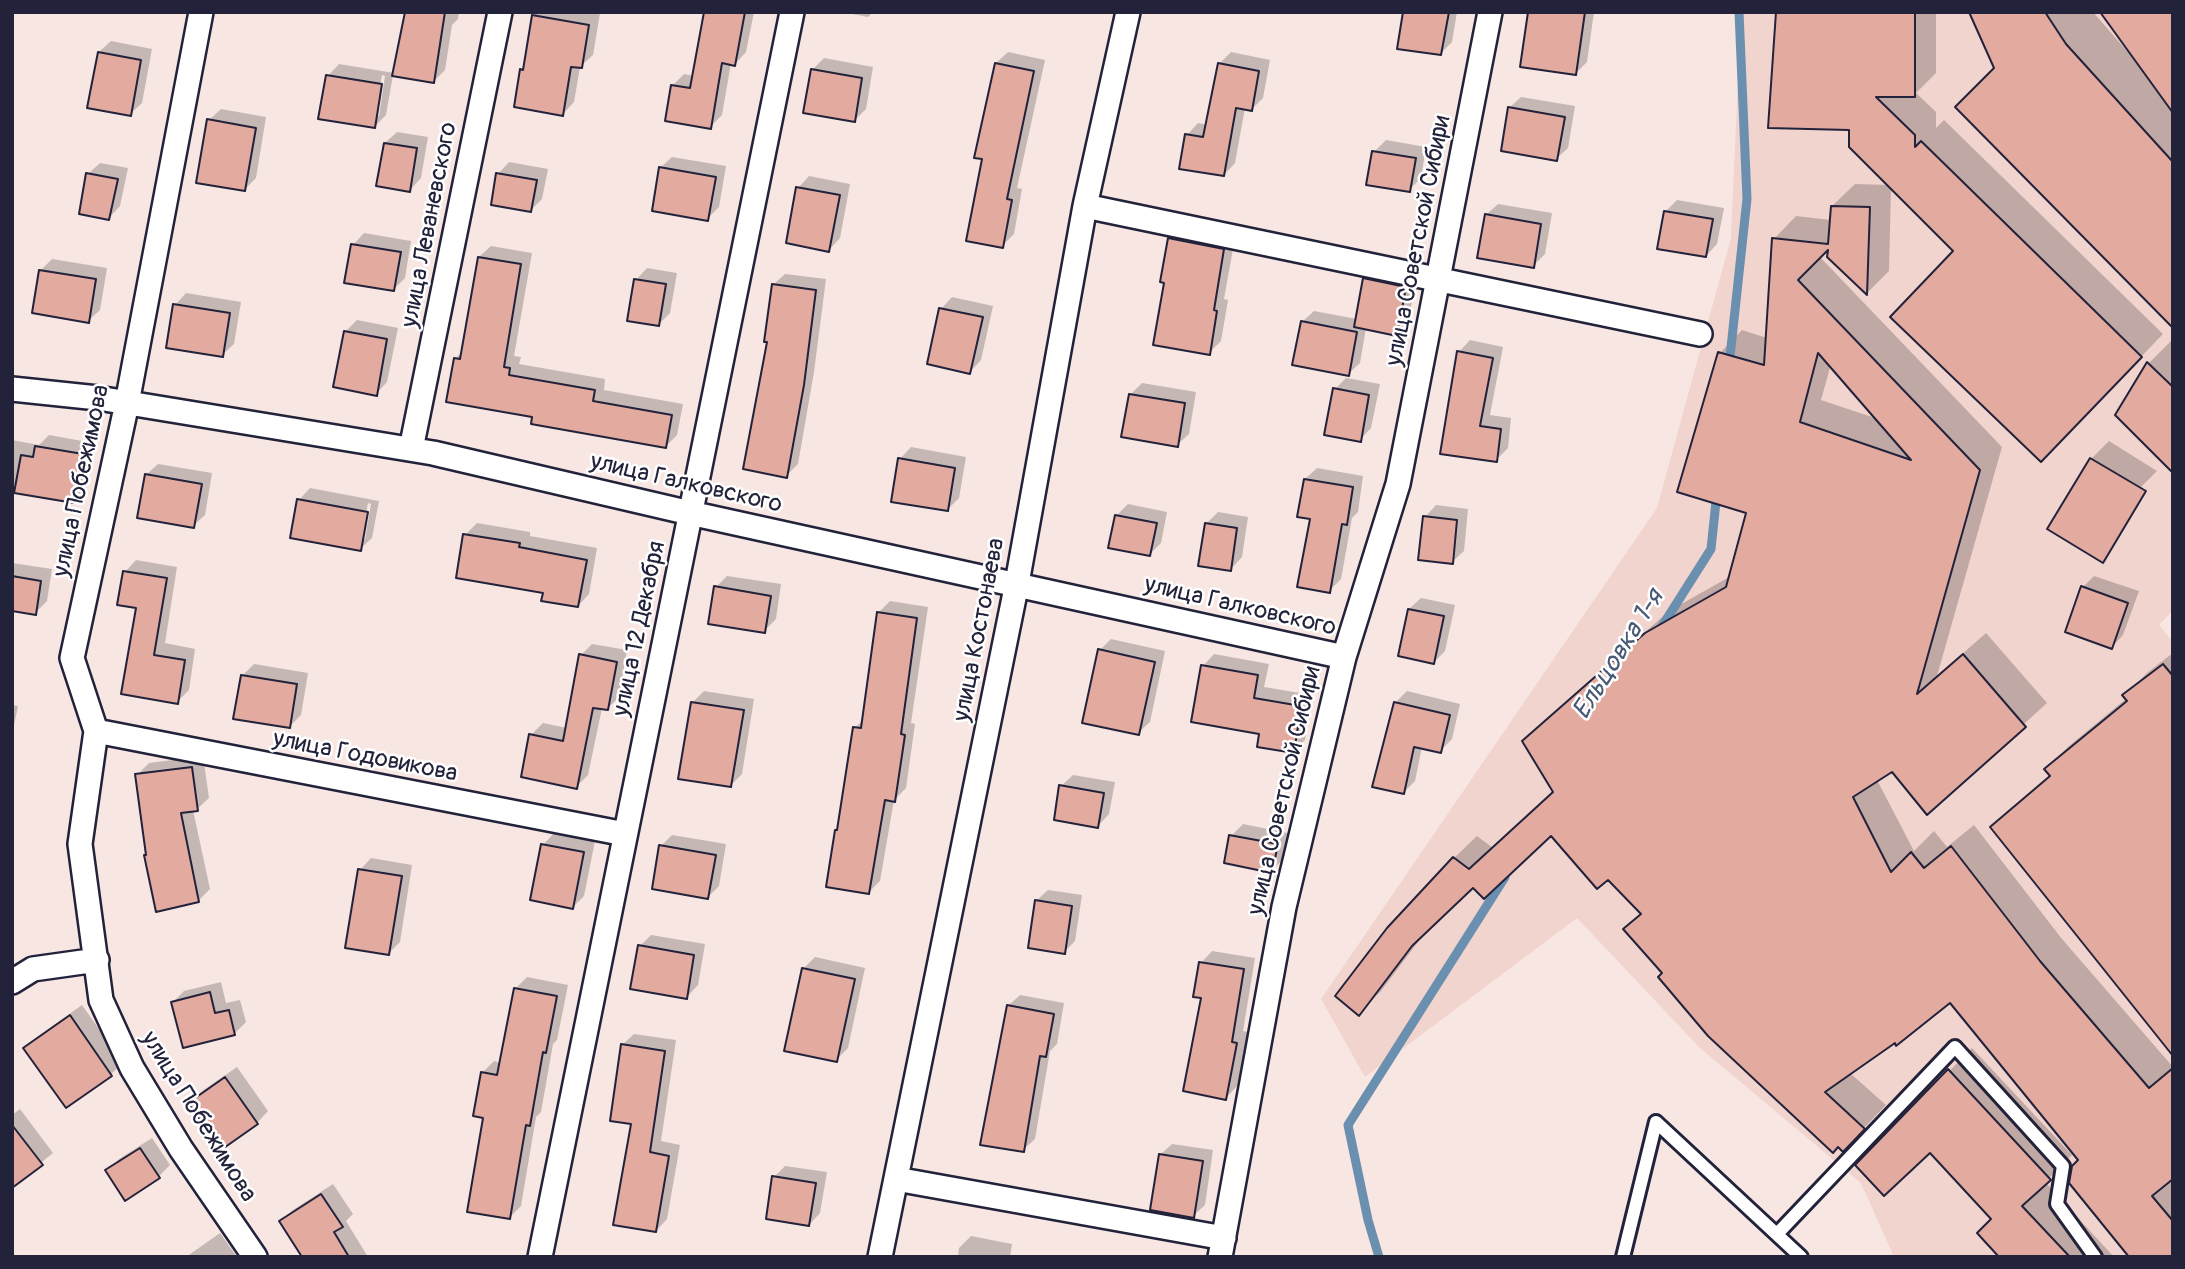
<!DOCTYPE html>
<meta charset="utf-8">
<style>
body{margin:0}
#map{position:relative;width:2185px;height:1269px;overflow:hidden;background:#f7e6e2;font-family:Pangolin,sans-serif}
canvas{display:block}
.frame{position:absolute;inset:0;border:14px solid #22223b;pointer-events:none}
</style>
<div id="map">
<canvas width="2185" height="1269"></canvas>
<div class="frame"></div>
</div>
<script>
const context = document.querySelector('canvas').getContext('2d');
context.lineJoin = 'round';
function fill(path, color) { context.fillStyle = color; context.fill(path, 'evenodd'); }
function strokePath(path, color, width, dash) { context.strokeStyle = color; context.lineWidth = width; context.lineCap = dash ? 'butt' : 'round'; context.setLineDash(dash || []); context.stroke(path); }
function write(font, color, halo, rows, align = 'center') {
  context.font = font + ' Pangolin,sans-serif'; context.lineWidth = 5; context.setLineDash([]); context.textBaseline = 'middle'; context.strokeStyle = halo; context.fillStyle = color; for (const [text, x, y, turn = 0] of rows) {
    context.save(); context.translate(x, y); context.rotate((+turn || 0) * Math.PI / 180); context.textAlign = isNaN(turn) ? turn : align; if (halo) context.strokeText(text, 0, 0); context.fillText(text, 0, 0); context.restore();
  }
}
const built = new Path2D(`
 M1741,12H2173V610L2159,625L2173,642V1257H1894L1861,1183L1700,1048L1577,918L1365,1077L1321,999L1657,508L1731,238Z`);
const shadow = new Path2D(`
 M407,12H459L458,19L452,25L445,70L433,82L393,75L386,115L375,126L328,76L339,64L394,73ZM382,75L385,76L379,116H375Z
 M535,12L600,13L593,55L580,67L574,102L563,114L522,70L526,66Z
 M706,12H754L746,52L735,64L731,63L722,115L710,127L672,86L684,74L694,76Z
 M842,12H873L868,17Z
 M1405,12H1457L1452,42L1440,54Z
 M1529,12H1594L1587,62L1576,73Z
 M1777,12H1936V73L1916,93L1936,112V128L1944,120L2163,334L2063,438L1956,251L1891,187L1889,271L1867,293L1829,256L1830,245L1819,256L2002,447L1937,676L1986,633L2047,703L1927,812L1892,770L1877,780L1914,851L1934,831L1947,847L1974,825L2062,939L2173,1067V1257L2080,1160L1950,1000L1850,1073L1886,1105L1843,1150L1664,973L1626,929L1642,913L1608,877L1551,834L1473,886L1430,926L1381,991L1359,1013L1454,858L1477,836L1493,848L1554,791L1524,741L1546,719L1669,611L1731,576L1748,511L1720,353L1742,330L1767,338L1774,239L1796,216L1831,220L1832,206L1855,184L1889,185L1850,129ZM1831,364L1878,419L1821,400Z
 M1971,12H2093L2127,51L2173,12V326L1996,69Z
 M111,41L152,49L142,103L130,114L99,52Z
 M1008,52L1045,60L1017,188L1022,189L1014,234L1002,246L984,158L996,63Z
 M1231,52L1270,60L1263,98L1252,109L1245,108L1235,163L1224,175L1187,135L1198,123L1208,125L1219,64Z
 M824,58L873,67L866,109L855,120L812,70Z
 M1521,97L1575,106L1568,148L1556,159L1509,108Z
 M221,109L266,117L256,178L244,190L209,120Z
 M397,132L428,137L421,178L410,190L385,143Z
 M1386,140L1426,147L1421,178L1409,190L1374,152Z
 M672,157L726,166L719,207L707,219L660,168Z
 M509,162L548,169L542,199L531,210L498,174Z
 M100,163L128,168L120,206L109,218L88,174Z
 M809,176L850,184L840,238L829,250L798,188Z
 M1677,200L1724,208L1717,244L1706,256L1665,212Z
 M1498,204L1552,213L1545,254L1533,266L1486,215Z
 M1181,228L1235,238L1224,299L1228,300L1221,341L1209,353L1166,281L1169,239Z
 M364,233L411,241L405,278L394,289L353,245Z
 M491,246L532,253L514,356L521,357L519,364L605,379L604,390L683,404L677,435L666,446L534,415L455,359L463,351L479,257Z
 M52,259L107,268L100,310L88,321L41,270Z
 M1376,267L1417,276L1408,322L1397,334L1366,328L1360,363L1348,374L1302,322L1314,311L1357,319L1365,279Z
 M647,268L677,273L670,313L659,324L636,280Z
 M785,274L826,279L814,372L798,464L786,476L769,340L773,285Z
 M186,293L241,302L234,344L222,355L175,305Z
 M952,297L993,306L981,360L970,372L941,309Z
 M357,320L398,328L387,382L376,394L345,332Z
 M1470,340L1503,347L1490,415L1511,418L1508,448L1496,460L1442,452L1459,352Z
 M2172,340L2173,342V455L2118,415L2149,363Z
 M1346,378L1380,384L1371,428L1360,440L1335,389Z
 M1142,383L1196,392L1189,434L1177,445L1130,395Z
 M49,435L93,443L85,490L74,501L12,485V440L39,445Z
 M2109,441L2157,471L2080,548L2091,459Z
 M911,447L966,457L959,498L947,510L900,459Z
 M158,464L212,473L205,515L193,526L146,475Z
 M1317,468L1363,476L1358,512L1352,518L1341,579L1329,591L1312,517L1305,479Z
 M310,488L379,501L372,538L360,549L299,500ZM368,503L371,504L365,539H361Z
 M1128,504L1167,512L1161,543L1150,554L1116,516Z
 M1436,505L1468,509L1464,551L1452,562L1425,517Z
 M1218,512L1248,517L1242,557L1231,569L1206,524Z
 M477,523L530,532V536L597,548L589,594L578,606L545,591L465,535Z
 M136,560L177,567L165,643L195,649L189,690L177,702L123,693L138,607L125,572Z
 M12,563L52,569L47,601L35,613L12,609Z
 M727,576L781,584L776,619L764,631L716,587Z
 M2094,576L2139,591L2123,635L2112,647L2083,587Z
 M1421,598L1455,605L1445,651L1434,662L1409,609Z
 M890,601L928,607L911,723L915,724L906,788L894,800L880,881L869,892L839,828L855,728L864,719L878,613Z
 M1111,639L1165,651L1150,722L1138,733L1100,650Z
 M592,644L627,650L619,697L607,709L602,708L588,775L576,787L531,735L543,723L567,728L581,655Z
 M2173,653V1053L1993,827L2051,774L2046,769L2069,746L2127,698L2125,695L2148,672Z
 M1214,654L1269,664L1264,687L1312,695L1305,740L1293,751L1261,733L1203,666Z
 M254,664L308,673L301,715L290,726L243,675Z
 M704,691L754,699L742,774L730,786L693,702Z
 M1407,691L1460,704L1452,739L1440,751L1422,747L1415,781L1404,792L1395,703Z
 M12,705L18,706L12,735Z
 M203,756L209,798L197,809L193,810L210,889L198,901L148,854L137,775L149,763Z
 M1073,775L1115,782L1109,814L1098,826L1061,786Z
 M1243,824L1288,833L1283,859L1272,871L1231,836Z
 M554,833L595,841L584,896L573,907L543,845Z
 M672,835L726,844L719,886L708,897L661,846Z
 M371,858L412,865L400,942L389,953L360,870Z
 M1048,890L1082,895L1075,941L1064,952L1036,901Z
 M651,935L705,944L698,985L687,997L640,946Z
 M1212,951L1255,958L1243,1031L1248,1032L1237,1086L1226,1098L1203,997L1201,963Z
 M815,957L865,968L848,1048L836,1060L803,969Z
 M527,977L568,985L557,1040L553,1044L541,1112L536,1117L521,1206L510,1217L485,1116L482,1073L494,1061L501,1063L515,989Z
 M221,982L226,1003L240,1000L246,1022L234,1034L173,1002L184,991Z
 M1020,995L1064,1003L1057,1044L1050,1051L1035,1139L1023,1150L1008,1006Z
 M82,1005L123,1063L111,1074L66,1106L26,1048L37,1037Z
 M634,1034L676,1040L661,1141L680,1145L667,1219L656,1231L633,1122L622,1045Z
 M1972,1048L2072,1155L2045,1182L2114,1257H2001L1993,1219L1930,1150L1857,1165Z
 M237,1067L268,1111L257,1123L191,1103L202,1091Z
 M20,1109L53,1153L12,1186V1115Z
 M152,1138L170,1165L158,1177L108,1171L119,1159Z
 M1172,1144L1213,1150L1205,1205L1193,1216L1160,1155Z
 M785,1166L827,1172L820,1213L809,1225L774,1177Z
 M333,1184L353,1214L346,1221L368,1257H309L281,1221L293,1210Z
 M220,1233L237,1257H186Z
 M971,1236L1012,1244L1010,1257H958L959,1248Z`);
const stream = new Path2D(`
 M1729,366L1747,199L1739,12
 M1659,631L1711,549L1717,492
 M1379,1257L1368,1220L1348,1125L1505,877`);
const building = new Path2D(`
 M405,12H445L434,83L392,76Z
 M704,12H745L735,66L722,63L711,129L665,121L671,85L690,88Z
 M1403,12H1449L1441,55L1397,49Z
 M1528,12H1585L1576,75L1520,67Z
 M1776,12H1915V97H1876L1915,135V147L1921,141L2142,357L2041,462L1890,317L1953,251L1849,147V130L1768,128Z
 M1969,12H2045L2066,44L2173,162V328L1955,107L1994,68Z
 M2100,12H2173V113Z
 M532,15L589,25L582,68L571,67L563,116L514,107L520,69L523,70Z
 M98,52L141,60L131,116L87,108Z
 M995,63L1034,71L1007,199L1012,200L1003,248L966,241L982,159L974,158Z
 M1218,63L1259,71L1252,111L1236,108L1224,176L1179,169L1185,134L1203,137Z
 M811,69L862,78L855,122L803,113Z
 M326,75L382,84L375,128L318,119Z
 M1508,107L1565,117L1557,161L1501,151Z
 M207,119L256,128L245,191L196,183Z
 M384,143L417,148L410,192L376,186Z
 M1372,151L1416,158L1410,192L1366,185Z
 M659,167L716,177L708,221L652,211Z
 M86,173L118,179L109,220L79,214Z
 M496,173L537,180L531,212L491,205Z
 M796,187L840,195L829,252L786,243Z
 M1831,206L1870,207L1867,295L1827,257L1828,250L1798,280L1980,470L1917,694L1963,654L2026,727L1927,815L1892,772L1853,797L1891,872L1911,852L1924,868L1951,846L2040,961L2149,1088L2173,1068V1179L2152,1196L2173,1221V1257H2129L2069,1183L2072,1166L2078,1160L1950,1003L1896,1046L1895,1043L1825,1092L1865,1129L1843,1152L1838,1147L1833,1153L1708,1036L1658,977L1662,973L1623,929L1641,914L1608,880L1597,889L1551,836L1484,899L1473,888L1412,946L1359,1016L1335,996L1387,928L1453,857L1469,869L1553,792L1522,741L1645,633L1726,587L1746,513L1677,492L1718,352L1764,365L1772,238L1828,244ZM1818,353L1911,460L1800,422Z
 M1664,211L1713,219L1706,257L1657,249Z
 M1485,214L1541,224L1534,268L1477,258Z
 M1168,238L1224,249L1214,310L1217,311L1210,355L1153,345L1164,283L1160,282Z
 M351,244L401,252L394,291L344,283Z
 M478,257L521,264L504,367L510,368L509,375L595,390L593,401L672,415L666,448L531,424L532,417L446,402L454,358L460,359Z
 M39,270L96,279L89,323L32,313Z
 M1363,278L1406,287L1397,336L1354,327Z
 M634,279L666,284L659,326L627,321Z
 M772,284L816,290L804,385L787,478L743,469L767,342H764Z
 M173,304L230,313L223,357L166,348Z
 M939,308L983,317L970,374L927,364Z
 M1301,321L1357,332L1349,376L1292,365Z
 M344,331L387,339L377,396L333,387Z
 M1457,351L1493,358L1480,426L1501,429L1497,462L1440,454Z
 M2147,362L2173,387V473L2115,415Z
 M1333,388L1369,395L1361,442L1324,435Z
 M1129,394L1185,403L1178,447L1121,437Z
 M35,446L83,454L74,503L14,493L21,455L33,457Z
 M898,458L955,468L948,511L891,502Z
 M2090,458L2146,491L2103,563L2047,529Z
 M145,474L202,484L194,528L137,518Z
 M1304,479L1353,487L1347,525L1342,524L1330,593L1297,587L1310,519L1297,517Z
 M297,499L368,512L361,551L290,538Z
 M1115,515L1157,523L1150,556L1108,548Z
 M1423,516L1457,520L1453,564L1418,560Z
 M1205,523L1237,528L1231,571L1198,566Z
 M463,534L520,543L519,547L587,560L578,607L541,601L543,593L456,578Z
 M123,571L167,578L154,655L185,660L178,704L121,694L136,608L117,605Z
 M12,576L41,581L36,615L12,611Z
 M714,586L771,596L765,633L708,624Z
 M2081,586L2128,603L2112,649L2065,632Z
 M1408,609L1444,616L1434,664L1398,656Z
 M877,612L917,618L901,734L905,735L895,802L885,800L869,894L826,887L835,830H837L853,727L861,728Z
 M1098,649L1155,662L1139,735L1082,723Z
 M579,654L617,662L608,710L593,708L577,789L521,777L529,734L563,741Z
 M2163,664L2173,676V1056L1990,827L2050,776L2044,769L2127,701L2122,695Z
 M1201,665L1258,675L1254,698L1301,706L1294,753L1257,747L1259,734L1191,722Z
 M241,675L297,684L290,728L233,719Z
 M691,702L744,710L731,787L678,779Z
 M1394,702L1450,715L1441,753L1414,747L1404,794L1372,787Z
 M192,767L198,811L181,813L199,902L156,912L144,855H146L135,774Z
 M1059,785L1104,793L1098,828L1054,820Z
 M1229,835L1278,844L1272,873L1224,863Z
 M541,844L584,852L573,909L530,900Z
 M659,845L716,855L708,899L652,889Z
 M358,869L402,876L389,955L345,948Z
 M1035,900L1072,906L1065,954L1028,948Z
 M638,945L694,955L687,999L630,989Z
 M1199,962L1244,969L1232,1042L1237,1043L1226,1100L1183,1091L1201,998L1193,997Z
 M802,968L855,979L837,1062L784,1051Z
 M514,988L557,996L546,1053L543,1052L530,1126L526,1125L510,1219L467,1212L483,1118L473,1116L481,1072L497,1075Z
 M210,992L215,1013L229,1010L235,1035L183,1048L171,1002Z
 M1007,1005L1054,1014L1046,1057L1040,1056L1024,1152L980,1145Z
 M70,1015L112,1076L66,1108L23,1048Z
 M621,1044L665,1051L650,1152L669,1156L656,1232L613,1225L631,1124L610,1121Z
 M1948,1069L2051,1180L2022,1206L2070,1257H1999L1977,1233L1991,1219L1930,1153L1884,1196L1855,1165Z
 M225,1077L258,1124L221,1150L188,1103Z
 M12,1125L43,1165L12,1188Z
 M140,1148L160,1178L125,1201L105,1170Z
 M1159,1154L1203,1161L1194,1218L1150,1210Z
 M772,1176L816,1183L809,1226L766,1219Z
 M321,1194L343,1227L334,1232L349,1257H302L279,1221Z`);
const lane = new Path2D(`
 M1777,1234L1955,1047L2063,1166L2057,1204L2095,1257
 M1623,1257L1656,1122L1801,1257`);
const street = new Path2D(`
 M201,12L127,403L72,658L96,731L80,844L101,1000L132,1068L181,1149L255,1257
 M1085,206L1700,334
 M12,389L98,398L433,453L690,513L1344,657
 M411,449L500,12
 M96,731L625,834
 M12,982L33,969L97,960
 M896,1179L1224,1238
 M540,1257L792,12
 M880,1257L1017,583L1085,206L1128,12
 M1220,1257L1284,907L1344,657L1398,484L1490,12`);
const streetNames = [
 ["улица Леваневского",430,225,-79],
 ["улица Советской Сибири",1419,241,-79],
 ["улица Побежимова",82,481,-78],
 ["улица Галковского",686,484,13],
 ["улица Галковского",1240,607,13],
 ["улица 12 Декабря",640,629,-78],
 ["улица Костонаева",980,630,-79],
 ["улица Годовикова",365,757,11],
 ["улица Советской Сибири",1285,791,-77],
 ["улица Побежимова",198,1117,58]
];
const waterNames = [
 ["Ельцовка 1-я",1619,655,-58]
];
fill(built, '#f1d4ce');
fill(shadow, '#0003');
strokePath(stream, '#6b8faf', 9);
fill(building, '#e3aaa0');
strokePath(building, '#22223b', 2);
strokePath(lane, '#22223b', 18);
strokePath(street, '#22223b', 28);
strokePath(lane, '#fff', 12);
strokePath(street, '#fff', 23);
write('24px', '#22223b', '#fff', streetNames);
write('italic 26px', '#475975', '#fff', waterNames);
</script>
